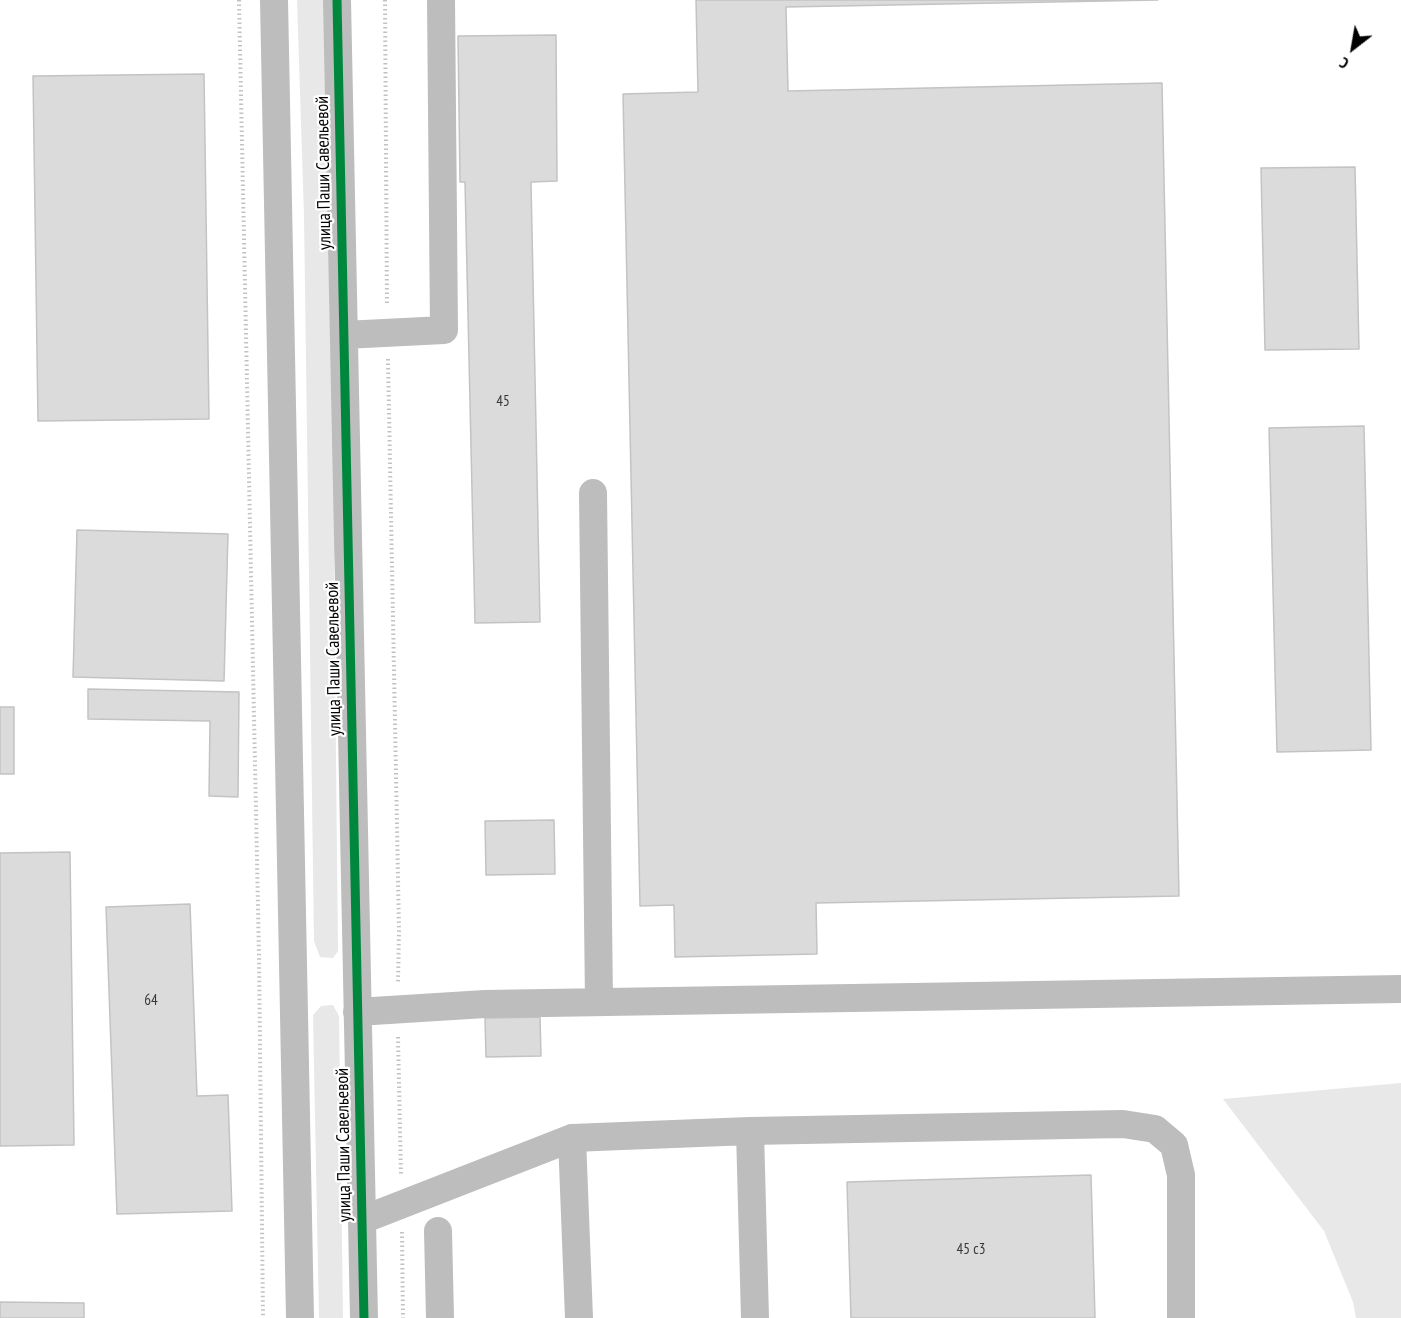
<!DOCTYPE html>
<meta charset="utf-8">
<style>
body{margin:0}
#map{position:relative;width:1401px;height:1318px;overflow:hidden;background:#fff;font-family:"PT Sans Narrow",sans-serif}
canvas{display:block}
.north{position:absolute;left:1323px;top:18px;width:60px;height:60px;-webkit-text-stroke:4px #fff;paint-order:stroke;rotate:211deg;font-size:16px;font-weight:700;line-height:24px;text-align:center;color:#000}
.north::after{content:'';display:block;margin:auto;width:21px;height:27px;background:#000;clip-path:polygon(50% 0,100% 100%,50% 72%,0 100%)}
</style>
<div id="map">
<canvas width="1401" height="1318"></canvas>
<div class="north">С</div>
</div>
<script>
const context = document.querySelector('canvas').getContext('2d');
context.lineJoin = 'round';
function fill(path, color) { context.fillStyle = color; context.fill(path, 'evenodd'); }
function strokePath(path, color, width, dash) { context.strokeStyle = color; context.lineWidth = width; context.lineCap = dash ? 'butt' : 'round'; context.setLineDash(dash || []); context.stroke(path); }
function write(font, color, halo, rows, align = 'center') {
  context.font = font + ' "PT Sans Narrow",sans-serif'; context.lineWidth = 4.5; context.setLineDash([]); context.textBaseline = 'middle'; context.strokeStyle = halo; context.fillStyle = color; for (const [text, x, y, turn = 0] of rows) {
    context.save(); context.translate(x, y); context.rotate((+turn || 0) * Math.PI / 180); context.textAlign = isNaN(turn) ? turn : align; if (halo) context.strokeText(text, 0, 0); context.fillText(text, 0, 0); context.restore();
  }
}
const green = new Path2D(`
 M297,0H327L344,335L334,567L338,951L333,958L320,957L314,941L304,216Z
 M333,1005L339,1016L343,1318H319L313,1015L321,1006Z
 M1401,1083V1318H1356L1353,1302L1324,1231L1223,1099Z`);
const building = new Path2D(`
 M696,0H1158L786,7L788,91L1162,83L1179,896L816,903L817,954L675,957L674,905L640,906L623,94L698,92Z
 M556,35L557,181L531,182L540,622L475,623L465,182H460L458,36Z
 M204,74L209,419L38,421L33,76Z
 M1355,167L1359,349L1265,350L1261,168Z
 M1364,426L1371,750L1277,752L1269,428Z
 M77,530L228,534L224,681L73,677Z
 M88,689L239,692L238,797L209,796L210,721L88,719Z
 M0,707H14V774H0Z
 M554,820L555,874L486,875L485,821Z
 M70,852L74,1145L0,1146V853Z
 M190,904L197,1096L228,1095L232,1211L117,1214L106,907Z
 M540,1017L541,1056L486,1057L485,1018Z
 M1091,1175L1095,1318H851L847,1182Z
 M0,1302L84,1303V1318H0Z`);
const path = new Path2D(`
 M239,0L259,955L263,1318
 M385,0L387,306
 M388,359L399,930L398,984
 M398,1037L401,1176
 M402,1232L403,1318`);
const minor = new Path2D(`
 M274,0L300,1318
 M337,0L364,1318
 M344,335L444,330L441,0
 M593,493L599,1002
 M357,1012L485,1004L1401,989
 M750,1131L1123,1124L1155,1129L1174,1145L1181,1175V1318
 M362,1220L572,1138
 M438,1231L440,1318
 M579,1318L572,1138L750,1131L755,1318`);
const cycleway = new Path2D(`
 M337,0L364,1318`);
const numberNames = [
 ["45",503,402],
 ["64",151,1001],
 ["45 с3",971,1250]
];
const streetNames = [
 ["улица Паши Савельевой",324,173,-91],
 ["улица Паши Савельевой",334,659,-91],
 ["улица Паши Савельевой",344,1145,-91]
];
fill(green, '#e8e8e8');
fill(building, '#dbdbdb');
strokePath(building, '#c3c3c3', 1.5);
strokePath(path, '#c2c2c2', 4, [1.5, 3]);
strokePath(minor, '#bdbdbd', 28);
strokePath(cycleway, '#00873e', 9);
write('15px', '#373737', null, numberNames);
write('18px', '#000', '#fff', streetNames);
</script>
